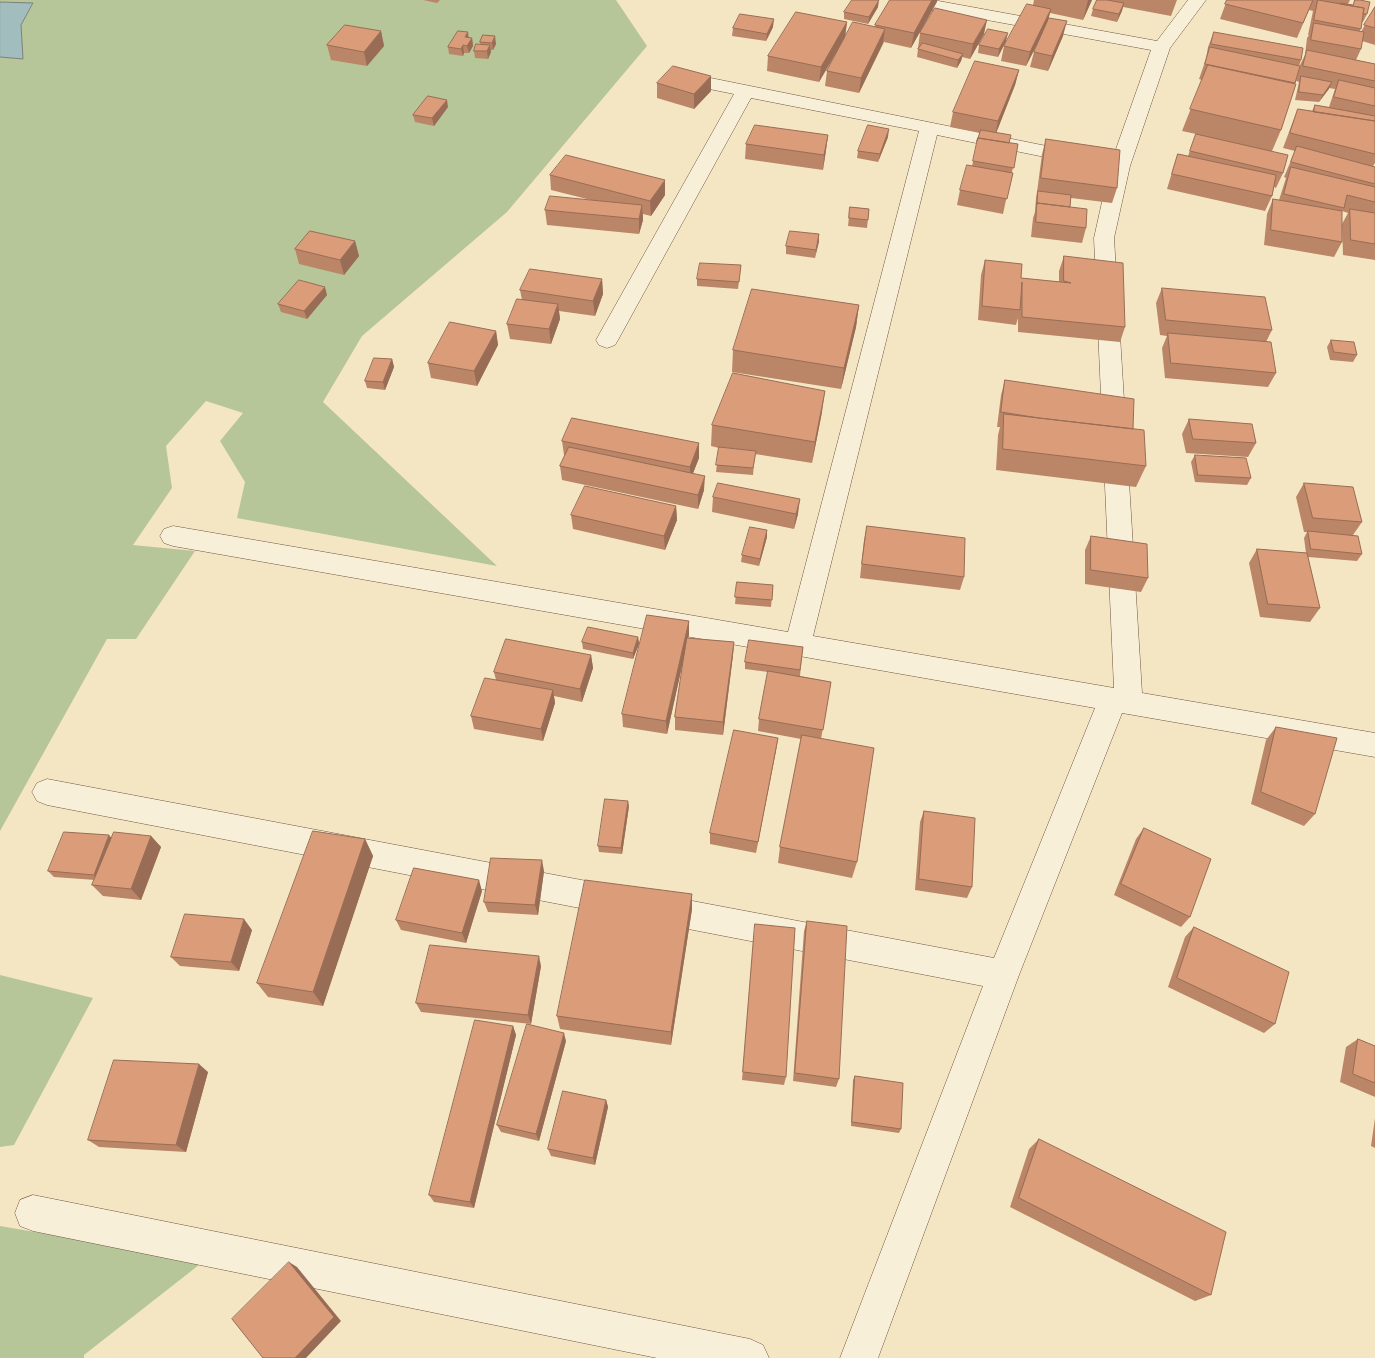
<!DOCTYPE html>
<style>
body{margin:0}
canvas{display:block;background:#f5e6c3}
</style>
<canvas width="1375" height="1358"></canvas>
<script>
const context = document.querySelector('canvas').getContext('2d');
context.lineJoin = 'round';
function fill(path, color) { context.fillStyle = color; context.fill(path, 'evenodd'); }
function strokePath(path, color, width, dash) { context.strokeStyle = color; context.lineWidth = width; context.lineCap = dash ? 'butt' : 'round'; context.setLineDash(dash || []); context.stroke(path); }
const green = new Path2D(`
 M0,0H616L647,46L507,212L362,336L323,402L497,566L237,518L245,482L220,441L243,413L206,401L166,446L172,488L133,545L195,551L136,639H107L0,831V57L23,59L21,25L33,4L0,2Z
 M0,975L93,998L14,1145L0,1147Z
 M0,1226L204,1261L84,1355V1358H0Z`);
const water = new Path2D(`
 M0,2L33,3L21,25L23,59L0,57Z`);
const minor = new Path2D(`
 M896,0H933L1157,41L1188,0H1206L1170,48L1130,166L1114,238L1142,693L1375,733V757L1122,713L1019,975L878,1358H840L983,986L47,805L37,801L32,792L37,783L47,779L994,958L1095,708L173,546L164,543L160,536L164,529L173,526L788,632L919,131L751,98L618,340L615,345L607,348L599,345L596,340L734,94L670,81L667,77L670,73L676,71L1086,154L1089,158L1086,162L1079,164L937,135L813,636L1114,688L1094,238L1110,166L1151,50L905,5L899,4Z
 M33,1195L750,1339L763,1345L769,1358H657L33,1231L20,1226L15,1213L20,1200Z`);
const wall = new Path2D(`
 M423,0H440L437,3Z
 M890,0H937L911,48L884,42L859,93L825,86L827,71L844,40L819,82L767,71L768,56L847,22L845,37L875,26Z
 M1034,0H1092L1083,20L1050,13L1048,20L1063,36L1048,71L1030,67L1034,52L1039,41L1026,66L1001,61L1004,46L1033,5Z
 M1097,0H1177L1171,16L1123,7L1117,22L1091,16L1093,9Z
 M1227,0H1350L1348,4L1353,5L1355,0L1367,14L1363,22H1362L1360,31L1361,32L1375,7V45L1362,41L1361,49L1356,60L1375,64V163L1373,166L1375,167V260L1343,255L1342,225V242L1334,257L1264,245L1267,214L1273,199L1279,200L1286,178L1284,177L1295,151L1283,148L1292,124L1298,109L1312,111L1315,105L1329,107L1335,89L1329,88L1319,102L1295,100L1299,82L1296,81L1300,65L1305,55L1307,38L1309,35H1308L1313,11L1309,10L1297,38L1220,19ZM1342,211L1348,213L1342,224Z
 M878,7L868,24L844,19V12Z
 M773,27L766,41L732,36L733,28Z
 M381,31L384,46L367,66L331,60L327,45Z
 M1214,32L1301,60L1299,66H1300L1295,84L1281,130L1272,151L1283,173L1276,188L1274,187L1272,196L1265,211L1167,189L1173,169L1178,154L1188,156L1196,134L1182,131L1202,80L1199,79L1206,59L1208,47Z
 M920,33L984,34L970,59L962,57L961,61L957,68L917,57L918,49L919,48H918Z
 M483,35L496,44L493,50H490L491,52L488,59L475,58L474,51L480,44V42Z
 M469,38H472L473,46L469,53H464L463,56L449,54L448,47Z
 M1006,41L998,57L978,53L979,45Z
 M1019,70L1015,85L996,133L1009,143L1018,144L1003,214L957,205L960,190L972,166L980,133L950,127L953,112Z
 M657,83L711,91L694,109L657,98Z
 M448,107L434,126L415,122L413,115Z
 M828,135L826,150L823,170L745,159L746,144Z
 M888,137L878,162L857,158L858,151Z
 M1046,139L1117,188L1112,203L1071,198L1070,207L1086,228L1082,243L1031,237L1033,218L1035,212L1036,198L1037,192L1042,154Z
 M550,175L665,195L651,216L643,214V220L639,234L547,225L545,210L591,200L551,190Z
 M850,207L869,209L867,228L848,226Z
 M819,234L815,258L786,254V246Z
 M355,241L359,256L344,275L299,264L295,249Z
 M1064,256L1125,327L1120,342L1018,332V318L1016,325L978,320L981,275L985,260L1021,278L1059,282V271Z
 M741,265L738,289L697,286V279Z
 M602,279L603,294L595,316L559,311L560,319L551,344L510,339L507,324L522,300L520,290Z
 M1162,288L1272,330L1266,342L1276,373L1268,387L1165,378L1162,348L1167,336L1160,335L1156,303Z
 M327,295L307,319L281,312L278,304Z
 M859,305L856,327L841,389L732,372L733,350Z
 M496,331L498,345L477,386L431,378L428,363Z
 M1331,340L1357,355L1353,362L1330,360L1327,347Z
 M392,359L394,367L385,390L367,388L365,381Z
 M1005,380L1133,429L1146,466L1136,487L996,470L998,435L1000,427H997L1001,395Z
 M822,412L812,463L755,454L753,475L716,472L719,448L711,446L712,425Z
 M1189,419L1256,443L1248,457L1186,453L1182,434Z
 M562,441L699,443V458L693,473L704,490L698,509L562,480L560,466L565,455H564Z
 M1195,455L1251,478L1247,485L1195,482L1191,462Z
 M1304,483L1362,522L1353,535L1362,554L1357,561L1308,557L1320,608L1310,622L1260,617L1249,563L1257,549L1306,553L1304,538L1307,532H1304L1296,497Z
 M713,497L798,514L794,529L712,512Z
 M676,506L677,520L665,550L573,529L571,515Z
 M867,526L964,577L960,590L860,578L864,540Z
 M1091,536L1148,578L1141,592L1085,584V550Z
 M767,537L759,566L741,562L742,555Z
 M737,582L773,585L771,607L735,604Z
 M689,621L688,638L734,642L733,655L723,735L675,730V717L686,647L667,734L623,727L622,714Z
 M638,637L639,644L633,659L583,649L582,642Z
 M803,647L800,676L831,682L821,739L857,862L852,878L778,863L780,847L801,739L758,731L759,719L768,672L745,669V662Z
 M591,655L593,668L582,702L554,696L555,703L543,741L474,729L471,716L496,680L494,672Z
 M1276,727L1315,814L1304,826L1251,804L1266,740Z
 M778,738L776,750L756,853L710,844V833Z
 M629,806L622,854L599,852L598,846Z
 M924,811L972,887L967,898L915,890L920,822Z
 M1144,828L1190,917L1181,927L1114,895L1136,839Z
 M151,836L161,847L141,900L103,896L92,885L95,880L54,877L48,871L111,838Z
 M365,839L373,856L323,1006L268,997L257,983Z
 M544,871L538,915L488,912L484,902Z
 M482,891L466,943L401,930L396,920Z
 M692,894V909L671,1045L560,1029L557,1016Z
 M807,921L839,1079L836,1087L793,1081L804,931Z
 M1194,927L1275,1024L1264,1033L1168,987L1185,937Z
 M252,930L239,971L180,966L171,957Z
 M754,934L786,1077L784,1085L742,1080Z
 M541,966L531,1024L421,1012L416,1003Z
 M513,1026L516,1035L474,1208L434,1202L429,1195Z
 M1358,1039L1375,1046V1097L1340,1082L1346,1047Z
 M566,1041L539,1141L501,1132L497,1125Z
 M208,1072L186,1152L99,1147L88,1140Z
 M855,1076L901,1129L899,1133L851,1126L853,1080Z
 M606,1100L608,1107L595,1165L551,1156L548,1149Z
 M1375,1118V1148L1371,1146Z
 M1039,1139L1211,1295L1195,1301L1010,1207L1029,1149Z`);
const shadedWall = new Path2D(`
 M879,0L878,7L868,24L869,17Z
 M932,0H937V2L911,48L914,33Z
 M1088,0H1092L1083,20Z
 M1124,3L1122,11L1117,22L1119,14Z
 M1051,9L1047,24L1026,66L1030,52Z
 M774,19L773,27L766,41L767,34Z
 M987,20L984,34L970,59L973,44Z
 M1067,21L1063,36L1048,71L1052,56Z
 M847,22L845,37L819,82L821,67Z
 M885,29L883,43L859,93L861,78Z
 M381,31L384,46L367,66L364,52Z
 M468,32L469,40L465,37Z
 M1008,33L1006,41L998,57L999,49Z
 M495,36L496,44L493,50L492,43Z
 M472,38L473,46L469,53L467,46Z
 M463,45L464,53L463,56L461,49Z
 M490,45L491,52L488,59L487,51Z
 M963,54L961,61L957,68L958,60Z
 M1019,70L1015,85L995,136L998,121Z
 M711,76V91L694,109V94Z
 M1332,82L1329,89L1319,102L1323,95Z
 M447,100L448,107L434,126L432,118Z
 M889,129L888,137L878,162L880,154Z
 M828,135L826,150L823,170L824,155Z
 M665,180V195L651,216L650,201Z
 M642,205L643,220L639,234V219Z
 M819,234V242L815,258L816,250Z
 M355,241L359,256L344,275L340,260Z
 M602,279L603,294L595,316L593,301Z
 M325,287L327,295L307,319L304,311Z
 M558,304L560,319L551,344L549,329Z
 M859,305L856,327L841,389L844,368Z
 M496,331L498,345L477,386L474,371Z
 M392,359L394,367L385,390L383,382Z
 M825,391L822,412L812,463L815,442Z
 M699,443V458L690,481V467Z
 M705,476L704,490L698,509V495Z
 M800,499L798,514L794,529L796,514Z
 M676,506L677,520L665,550L664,536Z
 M767,530V537L759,566L760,559Z
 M689,621V635L667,734L666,721Z
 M638,637L639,644L633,659V653Z
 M734,642L733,655L723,735V722Z
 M591,655L593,668L582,702L580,689Z
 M553,690L555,703L543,741L541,729Z
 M778,738L776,750L756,853L758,842Z
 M628,801L629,806L622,854L621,848Z
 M109,835L114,841L99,880L94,875Z
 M151,836L161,847L141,900L131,889Z
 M365,839L373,856L323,1006L313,992Z
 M542,860L544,871L538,915L535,905Z
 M479,880L482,891L466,943L462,933Z
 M692,894V909L671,1045V1032Z
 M244,919L252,930L239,971L231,962Z
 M539,956L541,966L531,1024L528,1015Z
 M513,1026L516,1035L474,1208L470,1202Z
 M564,1033L566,1041L539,1141L536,1134Z
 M199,1064L208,1072L186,1152L176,1145Z
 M606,1100L608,1107L595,1165L593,1158Z
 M289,1262L297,1267L341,1321L306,1358H295Z`);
const building = new Path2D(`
 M852,0H879L869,17L844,12Z
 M890,0H932L914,33L875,25Z
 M1097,0H1107L1124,3L1119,14L1093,9Z
 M1227,0H1313L1303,23L1225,4Z
 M1318,0L1364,8L1361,29L1314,20Z
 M1355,0H1360L1370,2L1367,14H1363L1364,8L1340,4V3L1353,5Z
 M1027,4L1051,9L1030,52L1004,46Z
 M1375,7V28L1364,25Z
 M935,8L987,20L973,44L920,33Z
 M796,12L847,22L821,67L768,56Z
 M740,14L774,19L767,34L733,28Z
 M1049,18L1067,21L1052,56L1034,52Z
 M853,22L885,29L861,78L827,71Z
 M1314,23L1364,32L1361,49L1311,40Z
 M345,25L381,31L364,52L327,45Z
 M988,29L1008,33L999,49L979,45Z
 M458,31L468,32L465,37L472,38L467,46L463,45L461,49L448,47Z
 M1214,32L1303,48L1301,60L1211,44Z
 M483,35L495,36L492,43L480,42Z
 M923,43L963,54L958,60L918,49Z
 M476,44L490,45L487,51H474Z
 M1210,47L1300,66L1295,83L1205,64Z
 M1307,50L1375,64V81L1303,66Z
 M975,61L1019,70L998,121L953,112Z
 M1208,65L1296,84L1281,130L1190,109Z
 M673,66L711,76L694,94L657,83Z
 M1301,76L1332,82L1323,95L1299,92Z
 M1339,80L1375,88V106L1334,97Z
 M428,96L447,100L432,118L413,115Z
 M1315,105L1375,116V121L1314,112Z
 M1298,109L1375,121V154L1290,133Z
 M755,125L828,135L824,155L746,144Z
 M868,125L889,129L880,154L858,151Z
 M981,130L1011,135L1009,143L978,138L977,141Z
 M1196,134L1288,155L1283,173L1190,151Z
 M978,138L1018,144L1014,168L973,161Z
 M1046,139L1120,150L1117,188L1041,178Z
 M1297,146L1375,167V184L1291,162Z
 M1178,154L1276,175L1272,196L1172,174Z
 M566,155L665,180L650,201L550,175Z
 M967,165L1013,173L1007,199L960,190Z
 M1291,167L1375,187V202L1347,195L1344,208L1284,194Z
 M1038,191L1071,195L1070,207L1037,203V204Z
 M550,196L642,205L639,219L545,210Z
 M1273,199L1342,211V242L1271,230Z
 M1037,203L1087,209L1086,228L1036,222Z
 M850,207L869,209L868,220L849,218Z
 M1350,209L1375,213V244L1351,240Z
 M310,231L355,241L340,260L295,249Z
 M790,231L819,234L816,250L786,246Z
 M1064,256L1123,263L1125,327L1022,317V282L1020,310L982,306L985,260L1022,264L1021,278L1071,283L1064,281Z
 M700,263L741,265L739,282L697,279Z
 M530,269L602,279L593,301L520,290Z
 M299,280L325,287L304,311L278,304Z
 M1162,288L1265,297L1272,330L1166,320Z
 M752,289L859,305L844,368L733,350Z
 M517,299L558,304L549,329L507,324Z
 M450,322L496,331L474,371L428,363Z
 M1168,333L1271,342L1276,373L1171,363Z
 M1331,340L1354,342L1357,355L1334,352Z
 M374,358L392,359L383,382L365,381Z
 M733,373L825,391L815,442L712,425Z
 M1005,380L1134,399L1133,429L1039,418L1001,412Z
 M1004,414L1144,430L1146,466L1003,449Z
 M572,418L699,443L690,467L562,441Z
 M1189,419L1252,424L1256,443L1193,439Z
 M569,447L705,476L698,495L560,466Z
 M719,447L756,451L753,468L716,465Z
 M1195,455L1246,458L1251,478L1198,475Z
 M718,483L800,499L796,514L713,497Z
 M1304,483L1353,487L1362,522L1313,518Z
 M585,486L676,506L664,536L571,515Z
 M867,526L965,538L964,577L862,564Z
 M750,527L767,530L760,559L742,555Z
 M1308,531L1358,536L1362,554L1311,549Z
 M1091,536L1147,544L1148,578L1091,570Z
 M1257,549L1307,553L1320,608L1268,604Z
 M737,582L773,585L772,600L735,597Z
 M647,615L689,621L666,721L622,714Z
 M588,627L638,637L633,653L582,642Z
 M687,638L734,642L723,722L675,717Z
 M506,639L591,655L580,689L494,672Z
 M749,640L803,647L800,670L745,662Z
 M768,671L831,682L823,730L759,719Z
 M485,678L553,690L541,729L471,716Z
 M1276,727L1337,738L1315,814L1261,792Z
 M734,730L778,738L758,842L710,833Z
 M802,735L874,748L857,862L780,847Z
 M605,799L628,801L621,848L598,846Z
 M924,811L975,818L972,887L919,879Z
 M1144,828L1211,859L1190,917L1121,884Z
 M313,831L365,839L313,992L257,983Z
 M64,832L109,835L94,875L48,871Z
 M114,832L151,836L131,889L92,885Z
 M491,858L542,860L535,905L484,902Z
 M414,868L479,880L462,933L396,920Z
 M585,880L692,894L671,1032L557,1016Z
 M185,914L244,919L231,962L171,957Z
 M807,921L847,926L839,1079L795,1073Z
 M755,924L795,928L786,1077L743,1072Z
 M1194,927L1289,972L1275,1024L1177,978Z
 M430,945L539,956L528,1015L416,1003Z
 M475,1020L513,1026L470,1202L429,1195Z
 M527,1024L564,1033L536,1134L497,1125Z
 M1358,1039L1375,1046V1083L1353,1074Z
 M114,1060L199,1064L176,1145L88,1140Z
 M855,1076L903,1083L901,1129L852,1122Z
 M563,1091L606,1100L593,1158L548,1149Z
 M1039,1139L1226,1232L1211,1295L1019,1198Z
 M289,1262L334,1317L295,1358H263L232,1319Z`);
fill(green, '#b7c698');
fill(water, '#a1bdbe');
strokePath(water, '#7b807b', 1);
strokePath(minor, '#705441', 1);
fill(minor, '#f8efd8');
fill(wall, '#bb8668');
fill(shadedWall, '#996d55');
fill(building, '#da9c79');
strokePath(building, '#996d55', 1);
</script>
